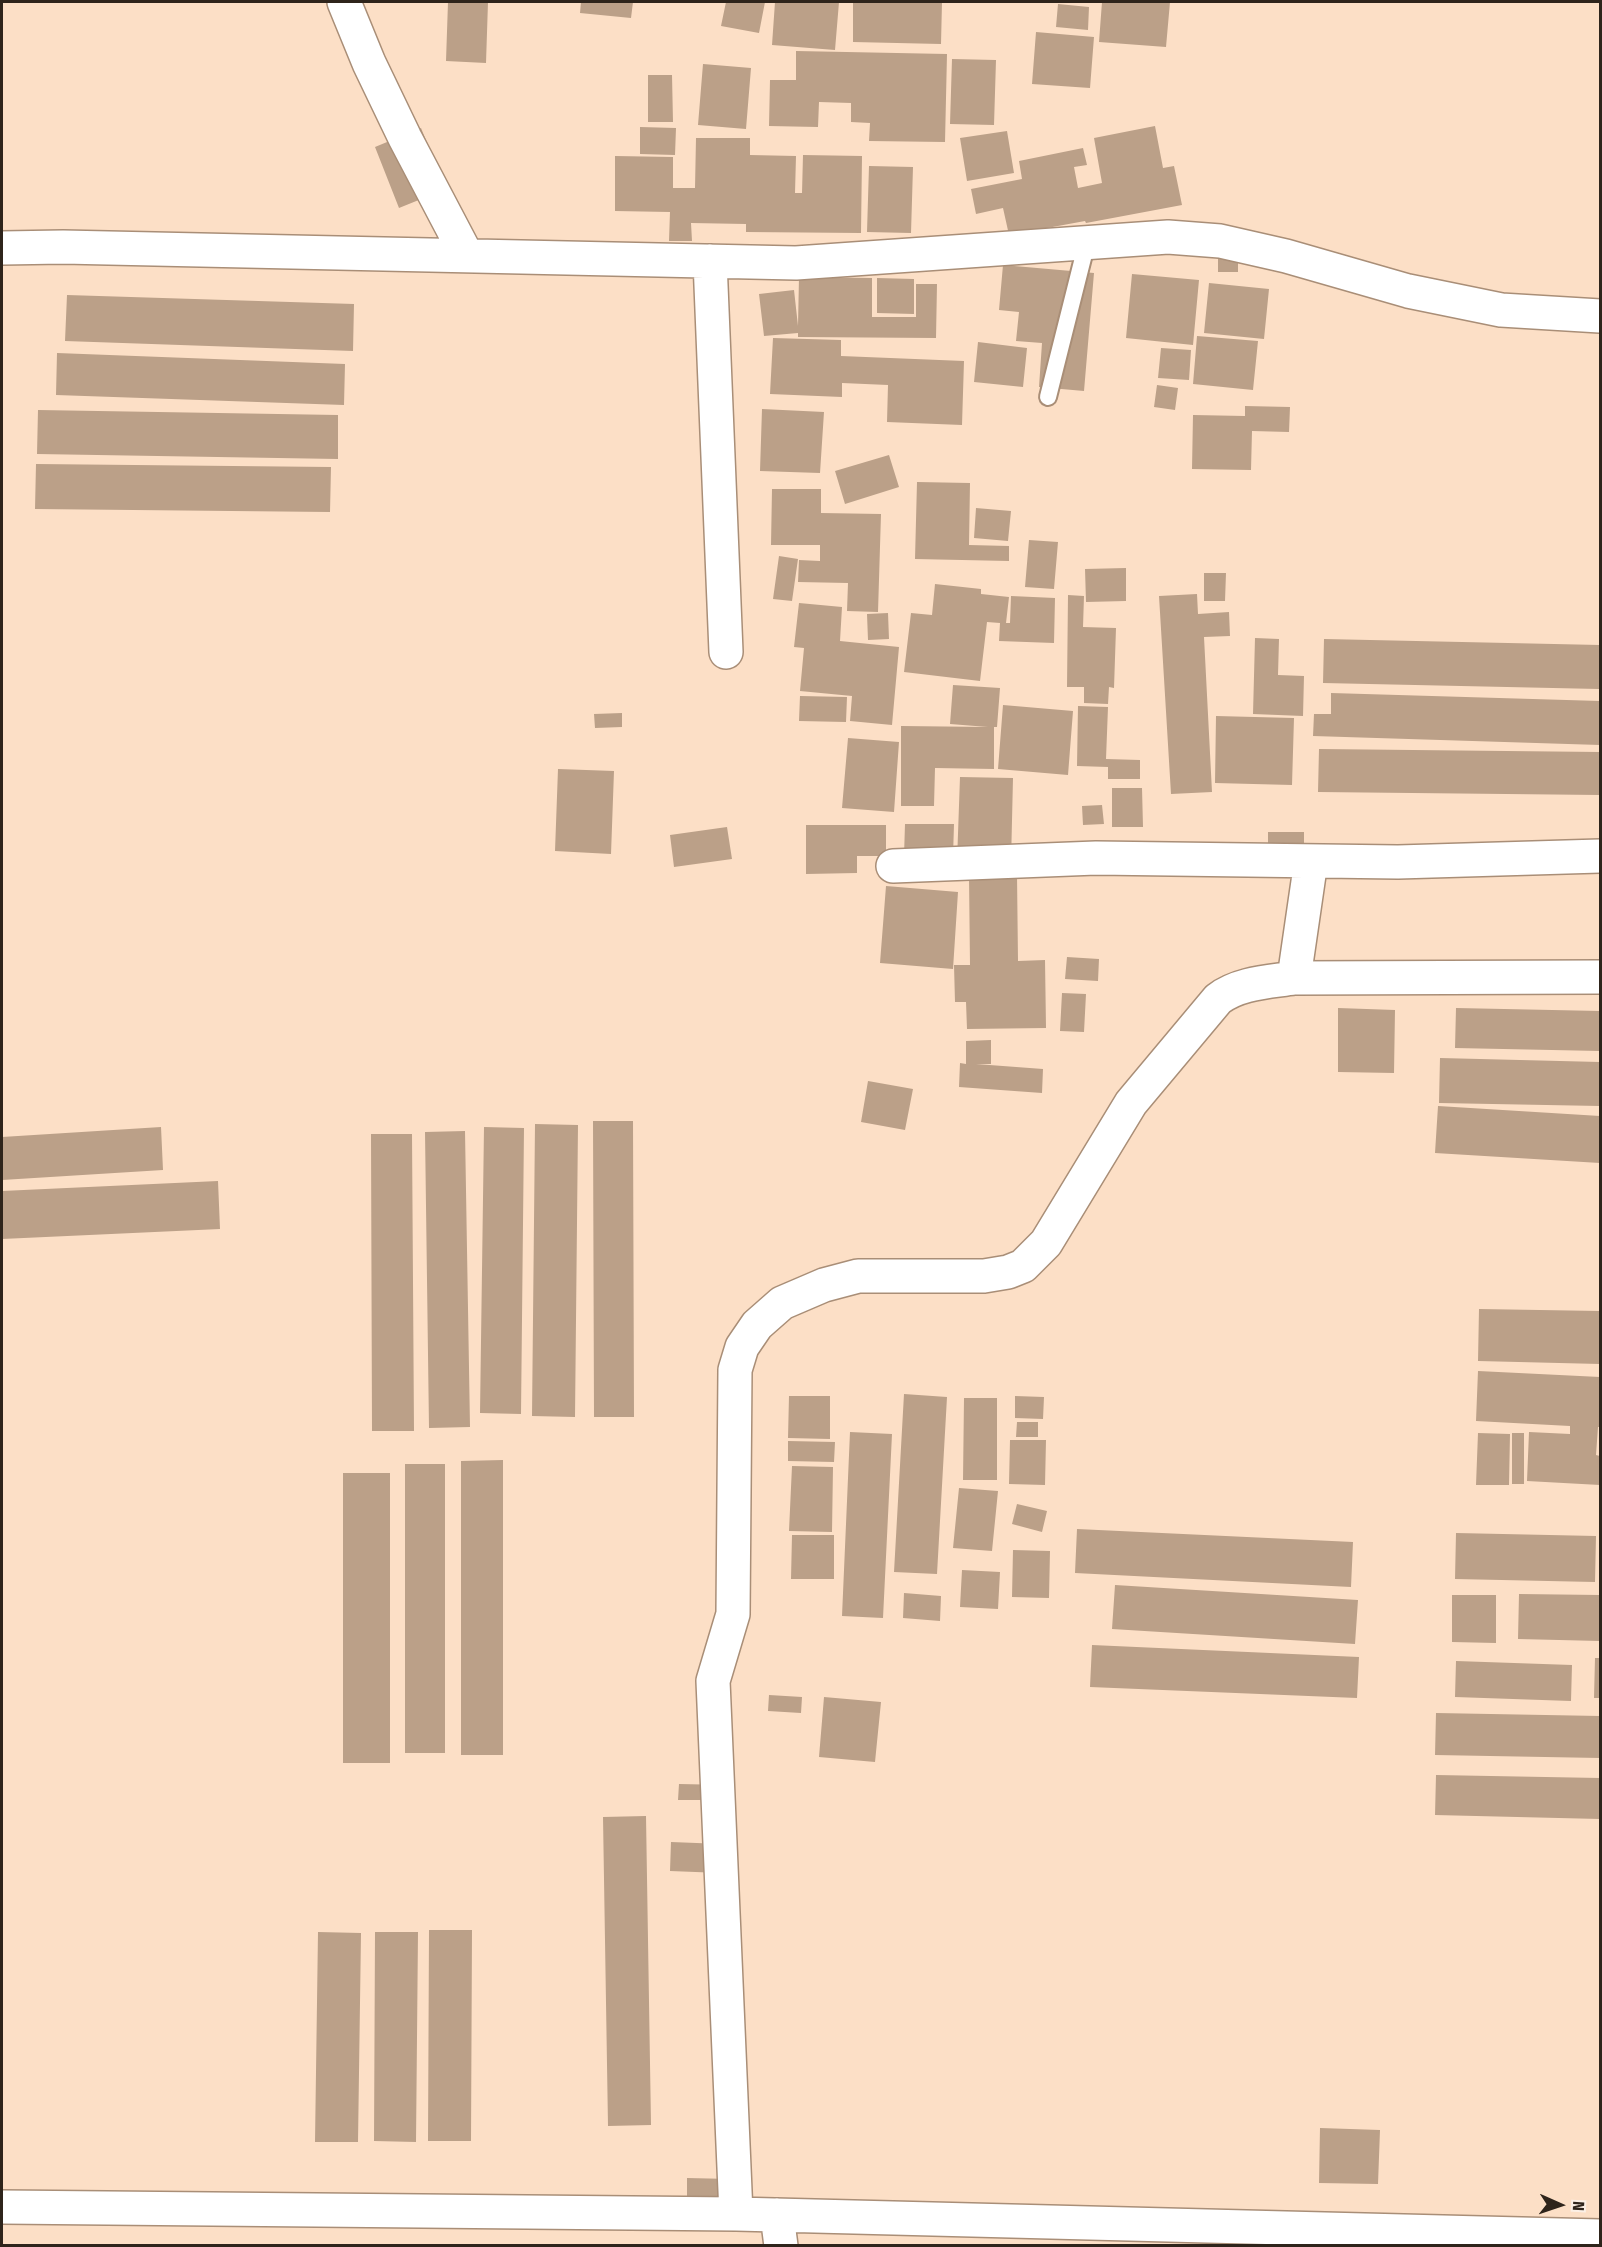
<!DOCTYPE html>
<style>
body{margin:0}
#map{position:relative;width:1602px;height:2247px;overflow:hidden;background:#fcdfc6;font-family:"Fira Sans Condensed",sans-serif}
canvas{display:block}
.frame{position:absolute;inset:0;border:3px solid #2e241b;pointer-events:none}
.north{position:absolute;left:1530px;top:2175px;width:60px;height:60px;-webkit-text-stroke:4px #fcf0e6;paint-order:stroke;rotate:93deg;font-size:16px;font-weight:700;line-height:24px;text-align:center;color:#2e241b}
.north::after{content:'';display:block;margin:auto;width:21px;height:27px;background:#2e241b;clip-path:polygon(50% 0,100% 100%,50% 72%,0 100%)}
</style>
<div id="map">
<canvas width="1602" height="2247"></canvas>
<div class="frame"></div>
<div class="north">N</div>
</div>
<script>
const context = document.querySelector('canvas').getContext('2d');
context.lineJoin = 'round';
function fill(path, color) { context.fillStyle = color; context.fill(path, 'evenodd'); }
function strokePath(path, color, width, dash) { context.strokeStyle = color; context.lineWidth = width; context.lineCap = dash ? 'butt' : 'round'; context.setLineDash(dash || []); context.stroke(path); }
const building = new Path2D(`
 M448,2H488L486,63L446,61Z
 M581,2H633L631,18L580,13Z
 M726,2H765L759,33L721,26Z
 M775,2H839L835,50L772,45Z
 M853,2H942L941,44L853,42Z
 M1102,2H1170L1166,47L1099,42Z
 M1058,4L1089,7L1088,30L1056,27Z
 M1036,32L1094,37L1090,88L1032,84Z
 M796,51L947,54L945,142L869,141L870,123L851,122V103L819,102L818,127L769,126L770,80H796Z
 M952,59L996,60L994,125L950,124Z
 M703,64L751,68L746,129L698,125Z
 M648,75H672L673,122H648Z
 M1155,126L1163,168L1174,166L1182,205L1086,223L1085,221L1009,235L1003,208L976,214L971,189L1022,179L1019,161L1083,148L1087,165L1074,167L1078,188L1102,183L1094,138Z
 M640,127L676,128L675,155L640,154Z
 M421,128L446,189L399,208L375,147Z
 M1007,131L1014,173L967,181L960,138Z
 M696,138H750V155L796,156L795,193H802L803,155L862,156L861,233L746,232V224L691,223L692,241H669L670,212L615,211V156L673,157V188H695Z
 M869,166L913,167L911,233L867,232Z
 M1218,248H1238V272H1218Z
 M1003,265L1094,273L1084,391L1039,387L1042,343L1016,341L1019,312L999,310Z
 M1132,274L1199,280L1193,345L1126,338Z
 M799,277L872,278V317H916V284H937L936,338L798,337V333L764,336L759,294L794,290L798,326Z
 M877,278L914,279V314L877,313Z
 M1209,283L1269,289L1264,339L1204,333Z
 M67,295L354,304L353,351L65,341Z
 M1197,336L1258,341L1253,390L1193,384Z
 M773,338L841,340V356L964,361L962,425L887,422L888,385L842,383V397L770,394Z
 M978,342L1027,348L1023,387L974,382Z
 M1161,348L1191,350L1189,380L1158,378Z
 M57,353L345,364L344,405L56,395Z
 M1157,385L1178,388L1175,410L1154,407Z
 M1245,406L1290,407L1289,432L1252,431L1251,470L1192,469L1193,415L1245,416Z
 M762,409L824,412L820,473L760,471Z
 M38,410L338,415V459L37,454Z
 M889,455L899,487L845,504L835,471Z
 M36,464L331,467L330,512L35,509Z
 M917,482L970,483L969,545L1009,546V561L915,559Z
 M772,489H821V513L881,514L878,612L847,611L848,583L798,582L799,560L820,561V545H771Z
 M976,508L1011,511L1008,541L974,538Z
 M1029,540L1058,542L1054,589L1025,587Z
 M779,556L798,559L792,601L773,599Z
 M1126,568V601L1086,602L1085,569Z
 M1204,573H1226L1225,601H1204Z
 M935,584L981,589V594L1009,597L1006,623H1010L1011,596L1055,598L1054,643L999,641L1000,623L987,622L980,681L904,672L911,613L932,615Z
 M1197,594L1198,614L1229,612L1230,636L1204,637L1212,792L1171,794L1159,596Z
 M1068,595L1084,596L1083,627L1116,628L1114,688L1109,687L1108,704L1084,703V687H1067Z
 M799,603L842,607L840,641L899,647L892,725L850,721L852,696L800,691L804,648L794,647Z
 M888,613L889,639L868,640L867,614Z
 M1255,638L1279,639L1278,675L1304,676L1303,716L1253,714Z
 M1324,639L1600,645L1599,689L1323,683Z
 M953,685L1000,688L997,727H994V769L935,768L934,806H901V726L988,727L950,724Z
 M1331,693L1600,701V745L1313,736L1314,714H1331Z
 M800,696L847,697L846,722L799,721Z
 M1003,705L1073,711L1068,775L998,769Z
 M1078,706L1108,707L1106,759L1140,760V779H1108V767L1077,766Z
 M622,713V727L595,728L594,714Z
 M1216,716L1294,718L1292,785L1215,783Z
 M848,738L899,742L894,812L842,808Z
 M1319,749L1600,752V795L1318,792Z
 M558,769L614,771L611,854L555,851Z
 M960,777L1013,778L1011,863L957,862Z
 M1112,788H1142L1143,827H1112Z
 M1102,805L1104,824L1083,825L1082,806Z
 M905,824H954L953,857L904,856Z
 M806,825H886V856H857V873L806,874Z
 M727,827L732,859L674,867L670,835Z
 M1268,832H1304V855L1268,854Z
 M1017,875L1018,961L1045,960L1046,1028L967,1029L966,1002H955L954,965H970L969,876Z
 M886,886L958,892L953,969L880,963Z
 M1067,957L1099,959L1098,981L1065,979Z
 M1062,993L1086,994L1084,1032L1060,1031Z
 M1338,1008L1395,1010L1394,1073L1338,1072Z
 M1456,1008L1600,1011V1051L1455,1048Z
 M991,1040V1064H976L1043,1069L1042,1093L959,1087L960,1063L966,1064V1041Z
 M1440,1058L1600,1062V1106L1439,1103Z
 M868,1081L913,1089L905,1130L861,1122Z
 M1438,1106L1600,1116V1163L1435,1153Z
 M593,1121H633L634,1417H594Z
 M535,1124L578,1125L575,1417L532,1416Z
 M161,1127L163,1170L2,1180V1137Z
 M484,1127L524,1128L521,1414L480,1413Z
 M465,1131L470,1427L429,1428L425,1132Z
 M371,1134H412L414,1431H372Z
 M218,1181L220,1229L2,1239V1191Z
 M1479,1309L1600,1311V1364L1478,1361Z
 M1478,1371L1600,1377V1427H1598L1596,1455L1600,1456V1485L1527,1481L1529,1432L1570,1434V1426L1476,1421Z
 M904,1394L947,1397L937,1574L894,1572Z
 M789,1396H830V1439L788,1438Z
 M1015,1396L1044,1397L1043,1419L1015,1418Z
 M964,1398H997V1480H963Z
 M1017,1422H1038V1437H1016Z
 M850,1432L892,1434L883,1618L842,1616Z
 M1478,1433L1510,1434L1509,1485H1476Z
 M1512,1433H1524V1484H1512Z
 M1010,1440H1046L1045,1485L1009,1484Z
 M788,1441L835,1442L834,1462L788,1461Z
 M503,1460V1755H461V1461Z
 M405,1464H445V1753H405Z
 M792,1466L833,1467L832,1532L789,1531Z
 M343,1473H390V1763H343Z
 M959,1488L998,1491L992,1551L953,1548Z
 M1017,1504L1047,1511L1042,1532L1012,1524Z
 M1077,1529L1353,1542L1351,1587L1075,1573Z
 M1456,1533L1596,1536L1595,1582L1455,1579Z
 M792,1535H834V1579H791Z
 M1013,1550L1050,1551L1049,1598L1012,1597Z
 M962,1570L1000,1572L998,1609L960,1607Z
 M1115,1585L1358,1600L1355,1644L1112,1629Z
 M904,1593L941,1596L940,1621L903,1618Z
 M1519,1594L1600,1595V1641L1518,1639Z
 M1452,1595H1496V1643L1452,1642Z
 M1092,1645L1359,1657L1357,1698L1090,1687Z
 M1595,1658H1600V1698H1594Z
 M1456,1661L1572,1665L1571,1701L1455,1697Z
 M769,1695L802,1697L801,1713L768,1711Z
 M824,1697L881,1702L875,1762L819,1757Z
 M1436,1713L1600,1716V1758L1435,1755Z
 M1436,1775L1600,1778V1819L1435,1815Z
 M679,1784L728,1785V1800H678Z
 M646,1816L651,2125L608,2126L603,1817Z
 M671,1842L722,1844L721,1873L670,1871Z
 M429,1930H472L471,2141H428Z
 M318,1932L361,1933L358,2142H315Z
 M375,1932H418L416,2142L374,2141Z
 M1320,2128L1380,2130L1378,2184L1319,2183Z
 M687,2178L731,2179V2199L687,2197Z`);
const lane = new Path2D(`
 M1048,397L1087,242`);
const street = new Path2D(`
 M344,2L369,63L405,138L467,256
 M2,248L63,247L796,263L1168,237L1220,241L1286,256L1408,291L1501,310L1600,316
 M710,261L726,652
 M893,866L1096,858L1398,862L1600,856
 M1294,978L1600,977
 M2,2207L736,2214L1600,2236
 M736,2214L713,1681L733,1614L735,1370L742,1347L757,1325L782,1303L824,1285L858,1276H984L1008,1272L1023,1266L1046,1243L1131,1103L1218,999C1239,983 1268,982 1294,978L1311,861
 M777,2215L781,2246`);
fill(building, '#bba088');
strokePath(lane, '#a98e77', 20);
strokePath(street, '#a98e77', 36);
strokePath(lane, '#fff', 16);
strokePath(street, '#fff', 33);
</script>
